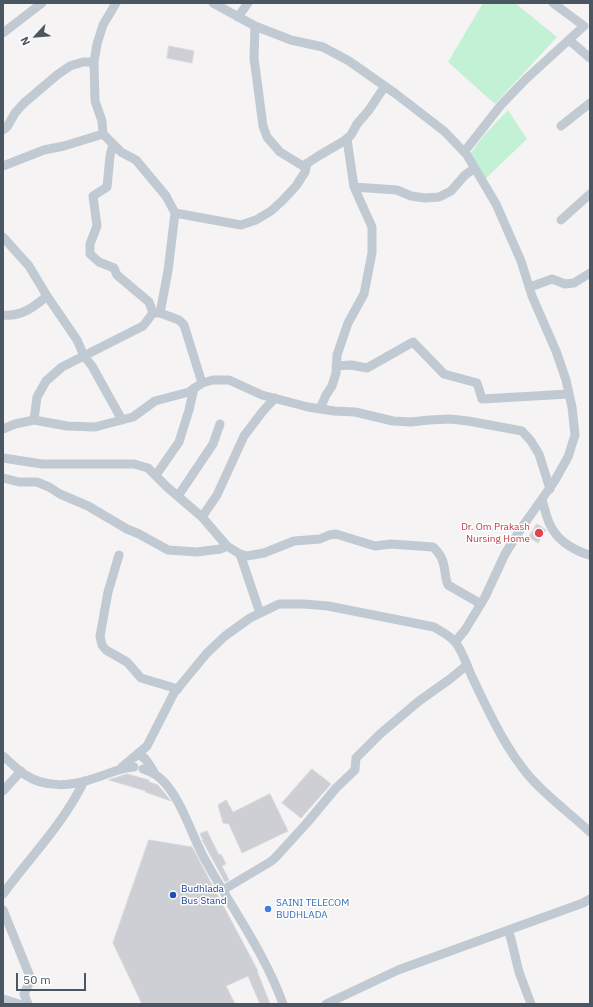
<!DOCTYPE html>
<style>
body{margin:0}
#map{position:relative;width:593px;height:1007px;overflow:hidden;background:#f5f3f3;font-family:"IBM Plex Sans",sans-serif}
canvas{display:block}
.frame{position:absolute;inset:0;border:4px solid #4a5661;pointer-events:none}
.north{position:absolute;left:16px;top:16px;width:40px;height:40px;-webkit-text-stroke:3px #fff;paint-order:stroke;rotate:244deg;font-size:11px;font-weight:700;line-height:16px;text-align:center;color:#4a5661}
.north::after{content:'';display:block;margin:auto;width:14px;height:18px;background:#4a5661;clip-path:polygon(50% 0,100% 100%,50% 72%,0 100%)}
.scale{position:absolute;left:16px;top:973px;width:70px;height:18px;box-sizing:border-box;border:2px solid #4a5661;border-top:0;padding-left:5px;font-size:12px;line-height:14px;white-space:nowrap;color:#4a5661;-webkit-text-stroke:3px #fff;paint-order:stroke}
</style>
<div id="map">
<canvas width="593" height="1007"></canvas>
<div class="frame"></div>
<div class="north">N</div>
<div class="scale">50 m</div>
</div>
<script>
const context = document.querySelector('canvas').getContext('2d');
context.lineJoin = 'round';
function fill(path, color) { context.fillStyle = color; context.fill(path, 'evenodd'); }
function strokePath(path, color, width, dash) { context.strokeStyle = color; context.lineWidth = width; context.lineCap = dash ? 'butt' : 'round'; context.setLineDash(dash || []); context.stroke(path); }
function write(font, color, halo, rows, align = 'center') {
  context.font = font + ' "IBM Plex Sans",sans-serif'; context.lineWidth = 3; context.setLineDash([]); context.textBaseline = 'middle'; context.strokeStyle = halo; context.fillStyle = color; for (const [text, x, y, turn = 0] of rows) {
    context.save(); context.translate(x, y); context.rotate((+turn || 0) * Math.PI / 180); context.textAlign = isNaN(turn) ? turn : align; if (halo) context.strokeText(text, 0, 0); context.fillText(text, 0, 0); context.restore();
  }
}
const green = new Path2D(`
 M483,3H515L557,37L495,104L448,62Z
 M508,110L527,139L485,179L470,154L485,134Z`);
const building = new Path2D(`
 M169,46L194,51L192,63L167,58Z
 M537,524L546,530L538,543L529,537Z
 M312,769L331,784L301,818L282,803Z
 M127,774L149,780V782L158,785L171,801L145,792L146,791L109,780Z
 M270,794L288,831L242,853L229,824L223,823L218,805L226,800L233,812Z
 M207,831L219,855L221,854L226,864L222,866L229,880L225,882L202,840H203L200,834Z
 M149,840L192,847L258,971H257L270,1004H260L248,976L226,986L235,1004H142L113,943Z`);
const minor = new Path2D(`
 M116,3L103,25L97,44L94,62L95,101L102,121L103,134L121,152L136,160L166,196L175,213L241,225L256,220L271,211L282,201L296,186L305,172L307,163
 M213,3L255,26L291,40L323,47L349,61L396,94L444,131L467,155L496,204L521,261L532,296L556,351L566,380L572,407L575,435L568,457L554,482L522,527L505,554L485,597L465,630L455,642
 M238,17L248,3
 M255,26L254,58L263,126L267,137L280,152L303,166L320,155L344,141L351,135L357,124L369,110L385,86
 M3,33L42,3
 M569,40L590,58
 M561,126L590,103
 M3,130L7,127L15,113L24,103L57,75L70,66L83,62H94
 M113,144L110,156L107,187L93,196L97,226L90,244V254L99,262L114,268L117,275L149,302L153,313H160
 M464,152L501,105L526,79L584,26L553,3
 M3,166L44,150L64,146L103,134
 M354,187L397,190L411,196L425,198L439,197L451,191L465,175L475,168
 M175,213L168,271L160,313L179,320L184,325L202,383
 M561,220L590,194
 M3,237L29,266L47,296
 M530,287L552,279L565,284L574,283L590,273
 M3,315C21,317 34,307 47,296L77,340L84,356L92,366L122,420
 M336,366L351,365L367,368L413,342L444,374L477,383L482,399L569,394
 M320,409L326,395L332,386L336,373L337,355L348,323L364,294L372,253V227L354,187L347,139
 M34,420L37,397L46,381L62,367L143,326L153,313
 M3,429L15,424L34,420L67,426L95,427L133,417L155,401L189,392L202,383L213,380H229L262,395L308,407L334,411L355,412L393,421L411,422L429,420L450,419L468,421L522,431L531,441L539,454L550,489
 M3,458L42,464H134L148,468L167,487L202,517L227,546L240,554L247,556L264,553L294,541L320,539L329,535L336,534L375,546L391,544L433,547C436,550 439,553 441,557C446,566 444,576 448,585L481,604
 M156,475L179,442L189,410L194,388
 M3,478L19,482H37L49,487L60,494L88,506L127,529L139,534L168,550L197,552L220,549L227,546
 M178,496L213,444L220,424
 M542,500C545,509 547,522 553,530C560,542 577,552 590,555
 M202,517L217,495L244,436L263,411L275,398
 M240,554L260,613
 M119,555L108,592L100,636L102,645L106,650L127,662L141,678L178,689
 M3,756C10,762 17,769 24,774C45,789 73,786 95,778C110,774 117,768 134,767
 M133,758L138,755C146,756 149,765 154,772
 M122,767L147,746L174,693L207,653L225,636L250,618L279,604H304L328,606L434,627C442,632 451,636 456,643C464,654 467,667 473,679C489,712 505,748 529,776C546,796 571,814 590,832
 M143,769C152,772 159,776 165,783C183,804 191,833 203,856C230,906 264,951 283,1004
 M3,791L21,771
 M223,890L270,862L275,858L306,824L336,788L355,770L356,758L380,734L419,701L450,679L467,665
 M3,894C30,857 64,823 84,781
 M3,910L31,979L24,994L28,1004
 M508,930L511,939L519,972L531,1004
 M3,999L19,1004
 M326,1004L398,970L583,903L590,899`);
const markers = [
 [539,533,5,"#e0444e"],
 [173,895,4,"#1a4fb4"],
 [268,909,4,"#3f7fe0"]
];
const healthNames = [
 ["Dr. Om Prakash",530,527],
 ["Nursing Home",530,539]
];
const transitNames = [
 ["Budhlada",181,889],
 ["Bus Stand",181,901]
];
const shopNames = [
 ["SAINI TELECOM",276,903],
 ["BUDHLADA",276,915]
];
fill(green, '#c3f1d5');
fill(building, '#cdcfd5');
strokePath(building, '#d7d9de', 1);
strokePath(minor, '#c1cad2', 9);
for (const [x, y, r, color] of markers) { const dot = new Path2D(); dot.arc(x, y, r, 0, 2 * Math.PI); context.fillStyle = color; context.fill(dot); strokePath(dot, '#fff', 1.5); }
write('10px', '#be3a42', '#fff', healthNames, 'right');
write('10px', '#164399', '#fff', transitNames, 'left');
write('10px', '#366cbe', '#fff', shopNames, 'left');
</script>
